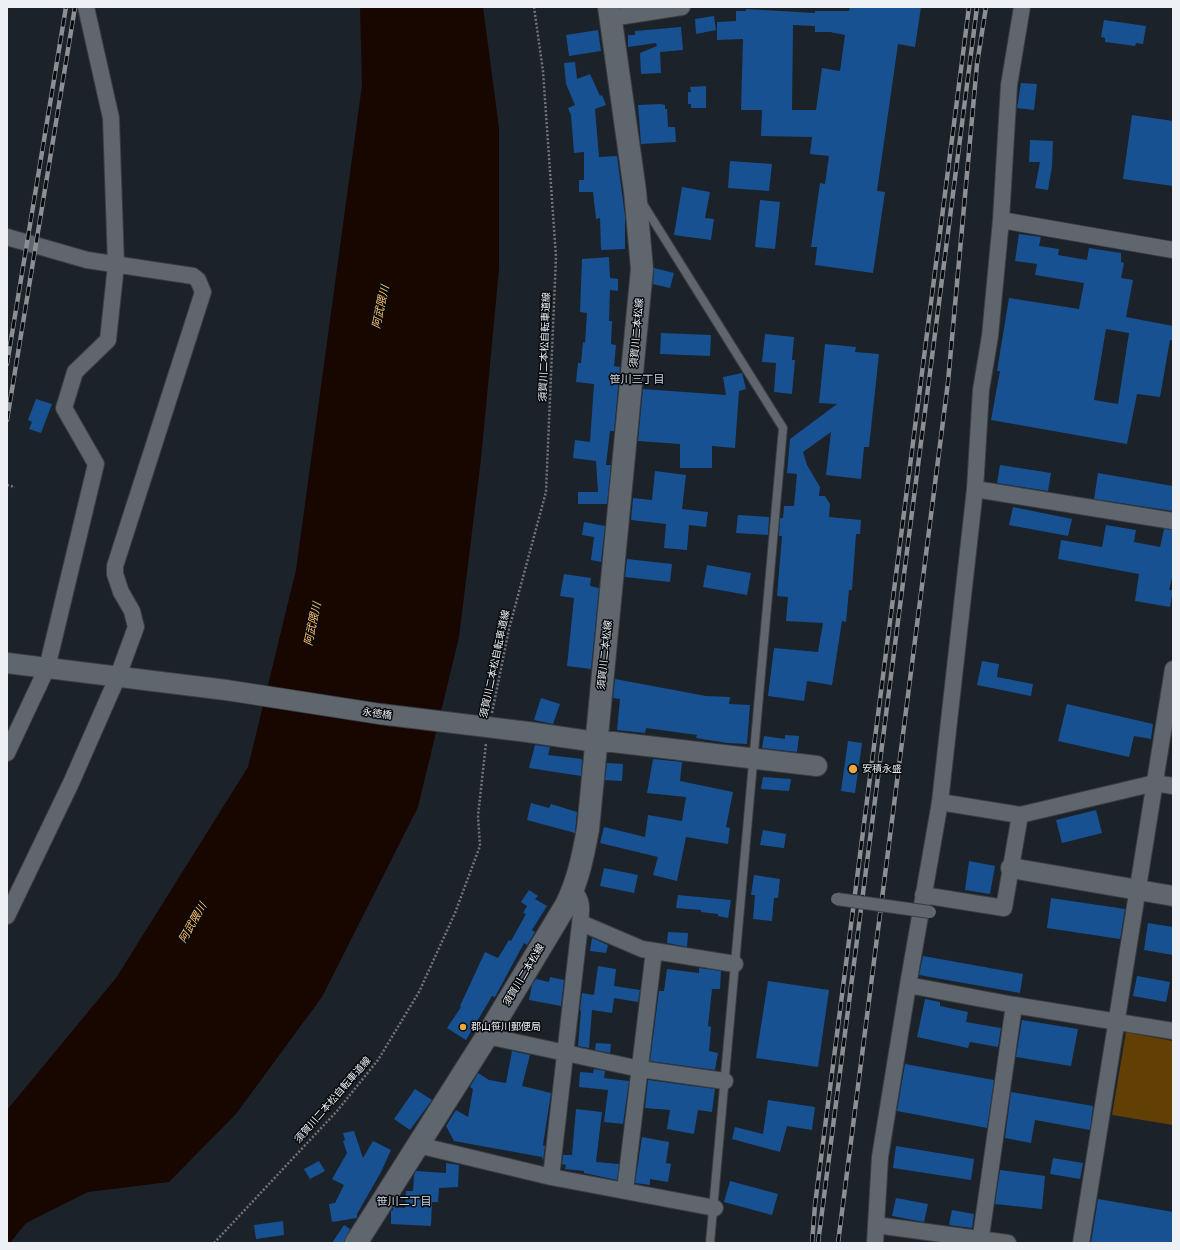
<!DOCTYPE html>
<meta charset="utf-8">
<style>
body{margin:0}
#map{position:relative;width:1180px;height:1250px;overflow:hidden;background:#1c2229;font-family:"IBM Plex Sans",sans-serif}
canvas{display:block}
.frame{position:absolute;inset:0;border:8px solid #edf1f6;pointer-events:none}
</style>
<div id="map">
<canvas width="1180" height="1250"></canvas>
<div class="frame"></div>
</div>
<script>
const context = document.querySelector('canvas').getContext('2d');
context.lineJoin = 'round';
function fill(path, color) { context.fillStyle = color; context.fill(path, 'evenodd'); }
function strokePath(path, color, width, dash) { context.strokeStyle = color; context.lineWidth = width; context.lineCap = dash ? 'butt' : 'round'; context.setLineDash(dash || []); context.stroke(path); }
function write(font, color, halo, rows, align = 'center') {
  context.font = font + ' "IBM Plex Sans","Noto Sans JP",sans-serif'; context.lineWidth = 3; context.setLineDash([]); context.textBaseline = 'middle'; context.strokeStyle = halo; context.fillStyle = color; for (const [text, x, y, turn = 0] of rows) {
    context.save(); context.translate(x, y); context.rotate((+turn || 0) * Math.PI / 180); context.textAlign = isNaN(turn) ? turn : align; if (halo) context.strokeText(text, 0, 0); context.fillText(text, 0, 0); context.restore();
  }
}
const green = new Path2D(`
 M1126,1032L1173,1041V1125L1112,1115Z`);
const water = new Path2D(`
 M360,7H483L499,128V269L481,459L459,637L418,807L322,997L236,1114L169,1182L88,1192L26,1223L10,1243H7V1110L116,978L248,767L296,570L362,85Z`);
const building = new Path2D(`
 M850,7H921L915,47L898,44L877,191L885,192L873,273L815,265L817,247H811L820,183L825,184L829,156L810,154L812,137L761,136L762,110H741L743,39L717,40V22L736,21V11H746V9L815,13V11H849ZM793,25L815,26V32H830L845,35L840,71L822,68L816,110H792Z
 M714,16L716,30L696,34L695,19Z
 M1104,20L1146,26L1143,44L1136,43L1135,46L1105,42V38L1101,37Z
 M681,27L683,50L660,52L661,73L641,74L640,53L657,46L656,43L628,47V35H635V31Z
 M598,30L601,51L569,56L566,35Z
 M575,62L577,79L590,74L600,96L602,95L606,105L595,109L599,157L617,156L625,216V249L601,250L600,218L596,219L593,192H579V180H584V152L574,153L571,115L568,108L575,105L566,84L564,63Z
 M1021,83L1037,84L1034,110L1017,108Z
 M706,86V108H691V104H688V92H691L690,87Z
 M661,104L665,105V109H667L668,127H675L676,142L641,144L638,105Z
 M1132,115L1173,121V186L1123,179Z
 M1030,140L1053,141L1052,166L1048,190L1035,188L1040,162H1029Z
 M730,161L772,164L769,191L728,188Z
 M682,187L710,192L705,218L714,219L711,240L674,235Z
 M760,200L780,202L775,249L755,247Z
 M1019,234L1041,237L1039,246L1059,249L1058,255L1087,260L1089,248L1121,253V262L1124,263L1121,278L1133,280L1126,317L1173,326V340H1170L1160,397L1137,394L1127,444L991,420L1000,371H997L1009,298L1079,309L1084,283L1035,275L1037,264L1015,261ZM1106,329L1129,333L1118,404L1094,400Z
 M609,257L610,278L618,279V291L610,290L609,321H612L611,344L616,345L614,366L620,367L614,431H610L606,465H611L607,504H578V492H598L596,461L573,458L575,440L590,442L594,384L576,382L578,363H581L583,342L585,343L587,313L580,312L582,259Z
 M654,268L674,273L670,288L653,284Z
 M661,333L711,335L710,356L660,354Z
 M765,334L794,337L792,360H795L792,394L774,392L776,363L762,362Z
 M825,344L856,347L855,352L879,354L869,447H864L861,479L826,475L831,432L803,452L807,465L820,487L819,496H825L830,504L829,517L861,520L860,534H856L852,590H849L846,622L842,621L832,685L807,681L804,701L768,696L774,648L818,652L823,623L786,621L788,597L777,596L782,536H779L780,518H783L784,506H794L797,474L787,473L790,439L837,404L819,403Z
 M742,373L746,389L739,391L735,448L712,446V468H680V444L638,441L643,389L726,395L723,377Z
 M36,399L52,404L41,433L29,429L32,422L28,420Z
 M1000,465L1051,473L1048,491L997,483Z
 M655,471L686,475L682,509L708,512L706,527L689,525L687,550L664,548L666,524L631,520L633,498L652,500Z
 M1098,473L1173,486V511L1094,499Z
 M1013,507L1072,519L1068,536L1009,525Z
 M738,515L769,517L768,535L736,533Z
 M584,522L605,526L601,562L591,560L594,537L582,535Z
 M1106,525L1136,530L1134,542L1160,547L1164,529L1173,530V574L1169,590H1173L1170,607L1135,601L1139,574L1058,559L1061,540L1102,547Z
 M627,559L672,564L670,582L625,577Z
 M707,565L751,573L747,595L703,587Z
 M564,574L591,578L590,586L599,588L591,669L567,666L574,598L560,596Z
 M982,661L999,664L997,677L1033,684L1031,696L977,685Z
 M615,679L706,696L730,697L729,704L750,705L747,744L727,743L696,738L697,735L646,728L645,733L617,730L620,699L613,698Z
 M541,698L560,704L553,724L534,720Z
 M1067,704L1153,724L1151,739L1134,736L1129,757L1058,741Z
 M785,735L799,736L797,752L762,748L764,736L785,739Z
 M848,741L862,743L855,793L841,791Z
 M535,745L550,747L548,755L582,759L581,776L529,768Z
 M653,759L682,762L680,781L733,792L726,827L730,828L728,844L686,837L677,881L653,875L658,857L600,843L604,827L645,837L648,815L682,821L686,797L647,793Z
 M607,763L623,764L622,781L605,780Z
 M763,777L791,779L789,791L761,789Z
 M531,803L549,808L551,804L577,812L575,833L527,820Z
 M1096,810L1102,833L1062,843L1056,820Z
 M763,830L786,834L784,848L760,845Z
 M969,861L995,866L990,894L965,890Z
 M604,868L638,875L634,893L600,886Z
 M754,875L780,879L778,898H774L772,921L753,919L755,895H751Z
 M529,890L538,896L535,899L547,906L532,930L535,932L527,945L524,943L495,997L492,996L466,1040L447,1028L461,1007L460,1006L485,952L498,958L509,940L511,941L526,914L523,913L527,906L521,902Z
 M678,895L731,900L728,918L718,916V914L701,912V910L676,908Z
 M1051,898L1125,909L1120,939L1047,928Z
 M1148,923L1173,927V955L1144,950Z
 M668,932L688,933L687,947L667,943Z
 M592,938L608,945L606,953L590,951Z
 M923,956L1023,974L1020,993L919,975Z
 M598,966L616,969L614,986L640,990L638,1002L614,998L612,1013L592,1010L589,1048L578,1046L581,1011L580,1010L582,993L594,995Z
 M699,968L721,971L720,989H712L708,1026L711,1027L709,1051L718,1053L715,1070L650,1061L659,991H664L667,969L699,973Z
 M1137,976L1170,982L1166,1002L1133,996Z
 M550,977L564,980L561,1006L529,1000L532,985L536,979L549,982Z
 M768,981L829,990L818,1067L756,1058Z
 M925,999L940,1002V1006L968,1012L966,1022L1001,1028L998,1047L970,1042L968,1048L917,1037Z
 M1022,1020L1078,1029L1071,1066L1016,1057Z
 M596,1043L611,1044L610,1053L595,1050Z
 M512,1051L530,1055L522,1086L551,1093L543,1145L545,1146L543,1161L542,1157L454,1141L446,1126L456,1110L468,1117L473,1089L470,1087L478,1073L489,1080L506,1083Z
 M905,1064L994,1080L987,1128L897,1111Z
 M594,1069L605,1071L604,1078L629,1081L623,1124L604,1122L608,1090L579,1087L580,1072L593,1073Z
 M648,1080L715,1089L712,1112L698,1110L694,1134L667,1129L670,1110L645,1108Z
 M415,1089L432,1100L410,1130L394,1119Z
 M1011,1092L1093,1106L1090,1130L1035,1120L1031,1143L1005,1138Z
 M768,1100L815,1107L812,1130L787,1126L780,1152L732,1139L735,1127L763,1134Z
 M576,1109L602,1112L596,1162L619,1164L617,1180L584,1173V1171L565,1169L566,1165L562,1164L563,1155H572Z
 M354,1131L363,1158L373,1141L391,1150L381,1172L357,1214V1218L332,1222L329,1204L335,1203L344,1185L332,1179L347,1153L343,1141L345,1140L343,1133Z
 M642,1137L669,1142L666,1163L671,1164L668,1182L650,1179V1185L635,1183Z
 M896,1146L974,1159L971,1180L893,1168Z
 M1053,1158L1083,1163L1080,1179L1050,1174Z
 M319,1161L325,1171L310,1179L304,1169Z
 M446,1163L459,1165L458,1187L439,1188L438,1202H432L431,1226L391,1224V1211L393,1210V1207L405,1208L406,1191H413L414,1175L416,1171L446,1173Z
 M1000,1170L1045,1176L1042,1209L995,1204Z
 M730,1181L778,1194L772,1215L724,1202Z
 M896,1198L928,1204L924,1222L892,1216Z
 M1098,1199L1173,1212V1243H1091Z
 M952,1210L974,1214L972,1228L949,1225Z
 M283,1221L284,1235L256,1239L254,1225Z
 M344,1225L350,1229L344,1243H332Z`);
const path = new Path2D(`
 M7,485L15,487
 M492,713L509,629L546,492L556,257L543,71L534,7
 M214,1243L337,1111L378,1060L419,992L455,913L480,846L478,816L486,743`);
const service = new Path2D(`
 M643,204L783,428L710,1243`);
const minor = new Path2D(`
 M611,18L682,7
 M1001,220L1173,250
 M7,237L87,260L193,276L198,280L203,292L115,566V574L121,592L132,611L136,627L118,676L71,783L7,916
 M975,489L1173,521
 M7,753L47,668L96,464L64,408L75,372L108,340L116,265L111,118L86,7
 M1020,815L1155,783L1173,786
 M923,895L1004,908L1020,815L940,802
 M580,924L586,925L642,949L735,964
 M908,985L1014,1005L1173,1031
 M487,1036L640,1069L725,1081
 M418,1145L551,1177L715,1208
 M551,1177L580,924C581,912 584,900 573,891
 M625,1190L654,951
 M876,1225L1008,1243
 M875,1243L880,1157L908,985L940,802L975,489L981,390L990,336L1001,220L1009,85L1022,7
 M980,1243L1014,1005
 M1081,1243L1173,669`);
const tertiary = new Path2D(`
 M7,663L226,690
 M528,732L596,742H613L817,766
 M1011,868L1173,896`);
const secondary = new Path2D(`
 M356,1243L487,1036L566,905C578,881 583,856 588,829L642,269L635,191L609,7`);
const rail = new Path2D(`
 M7,364L66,7
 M7,420L75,7
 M812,1243L815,1205L969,7
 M818,1243L977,7
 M838,1243L948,382L977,64L986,7`);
const pedestrianBridge = new Path2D(`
 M837,899L930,912`);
const tertiaryBridge = new Path2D(`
 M226,690L380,714L528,732`);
const markers = [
 [853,769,5,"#efa73d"],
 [463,1027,4,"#efa73d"]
];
const streetNames = [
 ["須賀川二本松線",637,333,-85],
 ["須賀川二本松自転車道線",545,347,-88],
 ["須賀川二本松線",605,655,-84],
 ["須賀川二本松自転車道線",495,664,-78],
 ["永徳橋",377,714,8],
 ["須賀川二本松線",524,975,-59],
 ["須賀川二本松自転車道線",333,1100,-49]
];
const poiNames = [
 ["安積永盛",862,769],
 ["郡山笹川郵便局",471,1027]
];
const waterNames = [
 ["阿武隈川",381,307,-78],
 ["阿武隈川",313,624,-78],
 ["阿武隈川",193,923,-60]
];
const neighbourhoodNames = [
 ["笹川三丁目",637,380],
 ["笹川二丁目",404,1202]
];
fill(green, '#623f04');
fill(water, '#170700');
fill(building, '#175192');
strokePath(service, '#3a3e43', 10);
strokePath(minor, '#3a3e43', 18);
strokePath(tertiary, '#3a3e43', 22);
strokePath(secondary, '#3a3e43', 24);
strokePath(path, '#70757c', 2.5, [2, 2]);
strokePath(service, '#5f666e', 8);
strokePath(minor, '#5f666e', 16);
strokePath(tertiary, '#5f666e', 20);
strokePath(secondary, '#5f666e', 22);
strokePath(rail, '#8b9096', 4.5);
strokePath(rail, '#080b0e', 3, [9]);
strokePath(pedestrianBridge, '#3a3e43', 14, []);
strokePath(tertiaryBridge, '#3a3e43', 22, []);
strokePath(pedestrianBridge, '#5f666e', 12);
strokePath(tertiaryBridge, '#5f666e', 20);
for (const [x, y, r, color] of markers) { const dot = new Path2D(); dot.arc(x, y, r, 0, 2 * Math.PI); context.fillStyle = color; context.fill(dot); strokePath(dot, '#080b0e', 1.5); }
write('10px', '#edf1f6', '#080b0e', streetNames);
write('10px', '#edf1f6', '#080b0e', poiNames, 'left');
write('italic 11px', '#ffc270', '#080b0e', waterNames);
write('11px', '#d1d9e2', '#080b0e', neighbourhoodNames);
</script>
